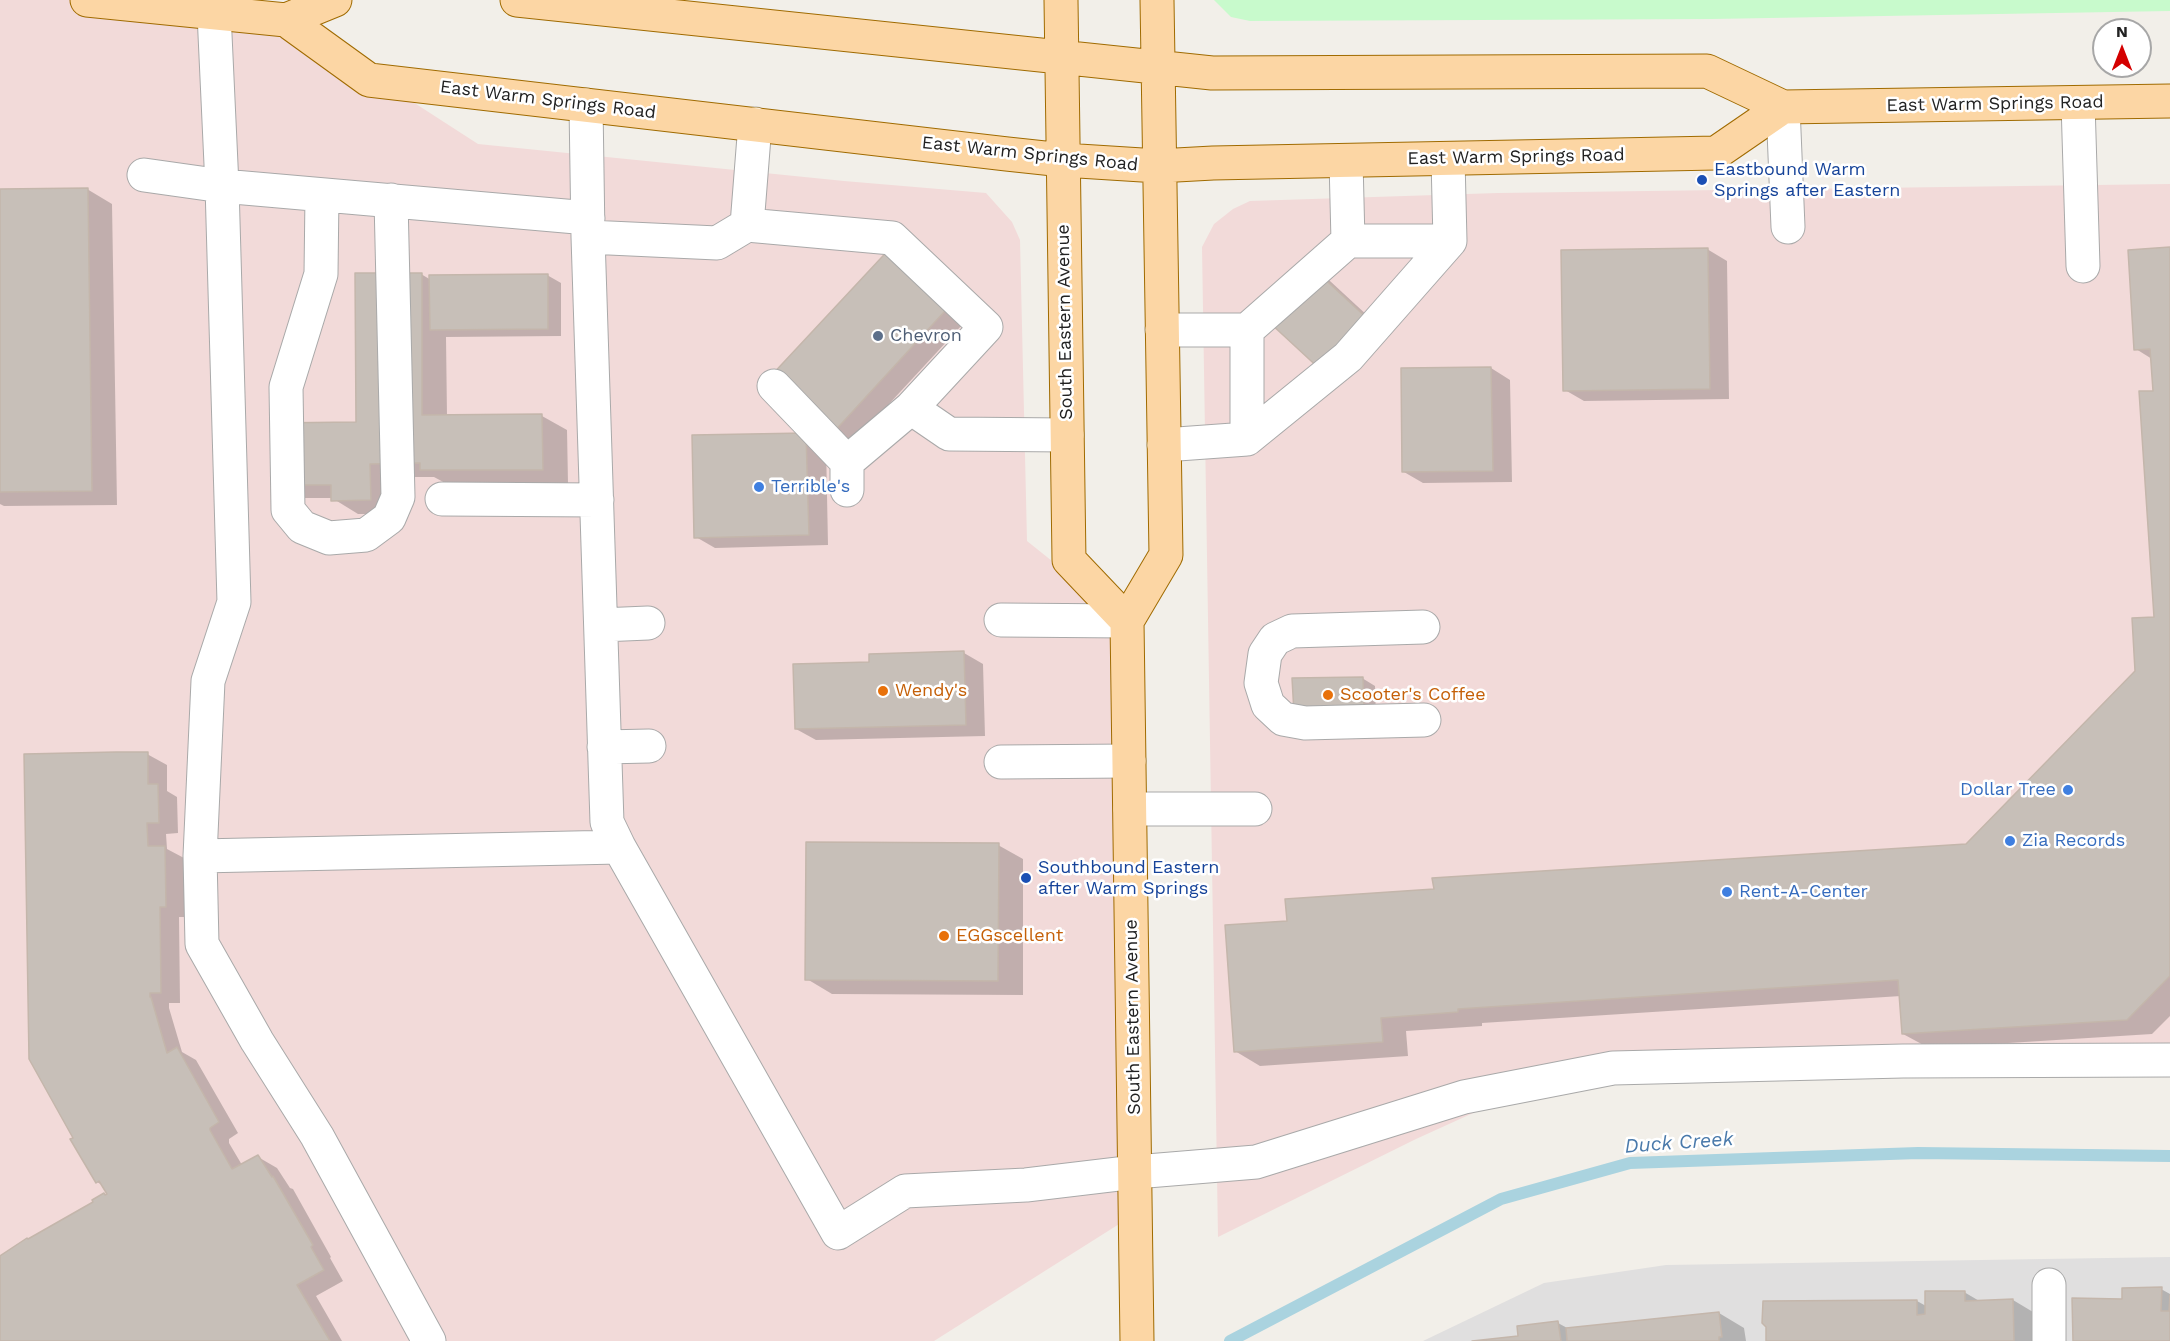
<!DOCTYPE html>
<style>
body{margin:0}
#map{position:relative;width:2170px;height:1341px;overflow:hidden;background:#f2efe9;font-family:"Work Sans",sans-serif}
canvas{display:block}
.north{position:absolute;left:2092px;top:18px;width:60px;height:60px;box-sizing:border-box;background:#fff;border:2px solid #a7a7a7;border-radius:50%;rotate:0deg;font-size:16px;font-weight:700;line-height:24px;text-align:center;color:#222}
.north::after{content:'';display:block;margin:auto;width:21px;height:27px;background:#d40000;clip-path:polygon(50% 0,100% 100%,50% 72%,0 100%)}
</style>
<div id="map">
<canvas width="2170" height="1341"></canvas>
<div class="north">N</div>
</div>
<script>
const context = document.querySelector('canvas').getContext('2d');
context.lineJoin = 'round';
function fill(path, color) { context.fillStyle = color; context.fill(path, 'evenodd'); }
function strokePath(path, color, width, dash) { context.strokeStyle = color; context.lineWidth = width; context.lineCap = dash ? 'butt' : 'round'; context.setLineDash(dash || []); context.stroke(path); }
function write(font, color, halo, rows, align = 'center') {
  context.font = font + ' "Work Sans",sans-serif'; context.lineWidth = 5; context.setLineDash([]); context.textBaseline = 'middle'; context.strokeStyle = halo; context.fillStyle = color; for (const [text, x, y, turn = 0] of rows) {
    context.save(); context.translate(x, y); context.rotate((+turn || 0) * Math.PI / 180); context.textAlign = isNaN(turn) ? turn : align; if (halo) context.strokeText(text, 0, 0); context.fillText(text, 0, 0); context.restore();
  }
}
const residential = new Path2D(`
 M2170,1257V1341H1423L1544,1283L1666,1265Z`);
const commercial = new Path2D(`
 M0,0H87L286,20L478,144L844,181L986,193L1012,222L1020,240L1027,541L1127,621L1135,1214L934,1341H0Z
 M2170,184V1069L1597,1080L1504,1099L1416,1139L1218,1237L1202,247L1214,224L1233,209L1250,201L1498,193Z`);
const park = new Path2D(`
 M1214,0H2170V11L1712,19L1250,21L1231,17Z`);
const shadow = new Path2D(`
 M87,189L112,204L117,505L4,506L0,504V191Z
 M895,244L975,311L851,445L832,433Z
 M1707,249L1727,261L1729,399L1584,401L1565,390Z
 M2170,249V1016L2152,1034L1929,1048L1903,1034L1901,996L1482,1023V1026L1406,1031L1408,1056L1260,1066L1235,1051L1289,922L1435,890L1966,845L2136,672L2156,618L2155,392L2152,359L2136,349Z
 M1317,269L1382,329L1324,370Z
 M421,274L431,280L547,275L561,283V336L446,337L447,416H542L567,430L568,483L447,484L434,477H395L396,514H358L332,498H299L274,484L358,424Z
 M1491,368L1510,380L1512,482L1423,483L1404,472Z
 M806,434L826,445L828,545L715,548L696,537Z
 M964,653L983,664L985,736L816,740L796,729L870,663Z
 M1362,678L1375,686L1376,718L1308,720Z
 M147,754L167,765V791L177,797L178,833L166,834L167,849L184,858L185,917H179L180,1003H169V1008L182,1052L196,1060L238,1133L229,1139V1143L242,1165L258,1157L277,1168L290,1188L293,1189L331,1257L330,1258L343,1281L316,1296L342,1341H0V1258L109,1195L104,1186L97,1182L76,1139Z
 M998,845L1023,859V995L832,994L807,979Z
 M2161,1289L2170,1294V1341H2074L2124,1300Z
 M1964,1292L1981,1302L2013,1300L2038,1315V1341H1768L1917,1301L1926,1306Z
 M1719,1313L1744,1328L1746,1341H1479L1520,1337L1558,1323L1569,1329Z`);
const stream = new Path2D(`
 M1230,1341L1501,1199L1630,1163L1918,1153L2170,1156`);
const building = new Path2D(`
 M88,188L92,491L0,492V189Z
 M895,243L956,299L831,435L769,378Z
 M2170,247V976L2127,1020L1902,1034L1898,980L1458,1009V1012L1381,1018L1383,1042L1234,1052L1225,925L1287,921L1285,899L1434,889L1432,878L1966,844L2135,671L2132,618L2154,617L2139,391H2153L2150,349L2134,350L2128,250Z
 M1708,248L1710,389L1563,391L1561,250Z
 M1303,259L1370,321L1323,372L1256,310Z
 M355,273H422V415L542,414L543,470H420V463L370,464L371,500L331,501V485H272V423L356,422Z
 M548,274V329L430,330L429,275Z
 M1491,367L1493,471L1402,472L1401,368Z
 M806,433L809,535L694,538L692,435Z
 M964,651L966,725L795,729L793,664L869,662V654Z
 M1363,677L1364,711L1294,713L1292,678Z
 M116,752H148V784H158L159,823H147L148,846H165L166,907H160L161,993H150V997H151L167,1053L177,1047L219,1122L210,1128V1130L232,1169L258,1155L272,1177L273,1176L313,1245L311,1247L324,1270L297,1285L330,1341H0V1256L27,1238L28,1239L93,1202L92,1200L104,1193L105,1195L107,1194L99,1181L96,1183L70,1139L73,1138L29,1059L24,754Z
 M806,842L999,843L998,981L805,980Z
 M2162,1287L2161,1311H2169L2170,1295V1341H2073L2072,1298L2122,1299V1288Z
 M1925,1291H1965V1301L2013,1299L2014,1341H1766V1327L1762,1323L1763,1301L1917,1300V1315L1925,1314Z
 M1719,1312L1722,1337H1719V1341H1567L1566,1328Z
 M1558,1321L1561,1341H1472L1518,1336L1517,1326Z`);
const minor = new Path2D(`
 M214,13L222,186L234,602L208,681L200,856L202,944L257,1041L317,1136L429,1341
 M2078,103L2083,266
 M586,105L588,237L607,822L619,847L838,1233L905,1191L1026,1185L1135,1172L1256,1162L1464,1097L1613,1068L1903,1061L2170,1060
 M1783,107L1788,227
 M144,175L222,186L588,218
 M322,195L321,274L286,387L288,510L302,527L329,538L366,535L389,518L398,497L391,200
 M747,225L755,124
 M588,237L717,243L747,225L892,238L986,327L911,408L949,434L1067,435
 M1348,241H1450
 M1162,330H1247L1348,241L1346,161
 M1247,330V439
 M774,386L847,462V490
 M1164,445L1247,439L1348,357L1450,241L1448,159
 M847,462L911,408
 M442,499L597,500
 M1001,620L1127,621
 M601,625L648,623
 M1423,627L1292,631L1275,639L1265,654L1261,683L1268,705L1283,719L1305,723L1424,720
 M604,747L649,746
 M1001,762L1129,761
 M1130,809H1255
 M200,856L619,847
 M2049,1285V1341`);
const major = new Path2D(`
 M87,0L286,20L335,0
 M517,0L1212,73L1707,71L1783,107L2170,101
 M1061,0L1069,560L1127,621
 M286,20L369,80L1007,154L1063,160L1158,166L1213,163L1716,153L1783,107
 M1137,1341L1127,621L1166,555L1157,0`);
const markers = [
 [1702,180,6,"#1a4fb4"],
 [878,336,6,"#5c6f8a"],
 [759,487,6,"#3f7fe0"],
 [883,691,6,"#e8710a"],
 [1328,695,6,"#e8710a"],
 [2068,790,6,"#3f7fe0"],
 [2010,841,6,"#3f7fe0"],
 [1026,878,6,"#1a4fb4"],
 [1727,892,6,"#3f7fe0"],
 [944,936,6,"#e8710a"]
];
const streetNames = [
 ["East Warm Springs Road",548,100,7],
 ["East Warm Springs Road",1995,104,-1],
 ["East Warm Springs Road",1030,154,6],
 ["East Warm Springs Road",1516,157,-1],
 ["South Eastern Avenue",1065,322,-91],
 ["South Eastern Avenue",1133,1017,-91]
];
const transitNames = [
 ["Eastbound Warm",1714,170],
 ["Springs after Eastern",1714,191],
 ["Southbound Eastern",1038,868],
 ["after Warm Springs",1038,889]
];
const serviceNames = [
 ["Chevron",890,336]
];
const shopNames = [
 ["Terrible's",771,487],
 ["Dollar Tree",2056,790,"right"],
 ["Zia Records",2022,841],
 ["Rent-A-Center",1739,892]
];
const foodNames = [
 ["Wendy's",895,691],
 ["Scooter's Coffee",1340,695],
 ["EGGscellent",956,936]
];
const waterNames = [
 ["Duck Creek",1679,1143,-4]
];
fill(residential, '#e0dfdf');
fill(commercial, '#f2dad9');
fill(park, '#c8facc');
fill(shadow, '#0003');
strokePath(stream, '#aad3df', 12);
fill(building, '#c7bfb8');
strokePath(building, '#c4b6ab', 1.5);
strokePath(minor, '#a9a9a9', 35);
strokePath(major, '#a06b00', 35);
strokePath(minor, '#fff', 33);
strokePath(major, '#fcd6a4', 33);
for (const [x, y, r, color] of markers) { const dot = new Path2D(); dot.arc(x, y, r, 0, 2 * Math.PI); context.fillStyle = color; context.fill(dot); strokePath(dot, '#fff', 2); }
write('18px', '#222', '#fff', streetNames);
write('18px', '#164399', '#fff', transitNames, 'left');
write('18px', '#4e5e75', '#fff', serviceNames, 'left');
write('18px', '#366cbe', '#fff', shopNames, 'left');
write('18px', '#c56008', '#fff', foodNames, 'left');
write('italic 20px', '#4a7aab', '#fff', waterNames);
</script>
